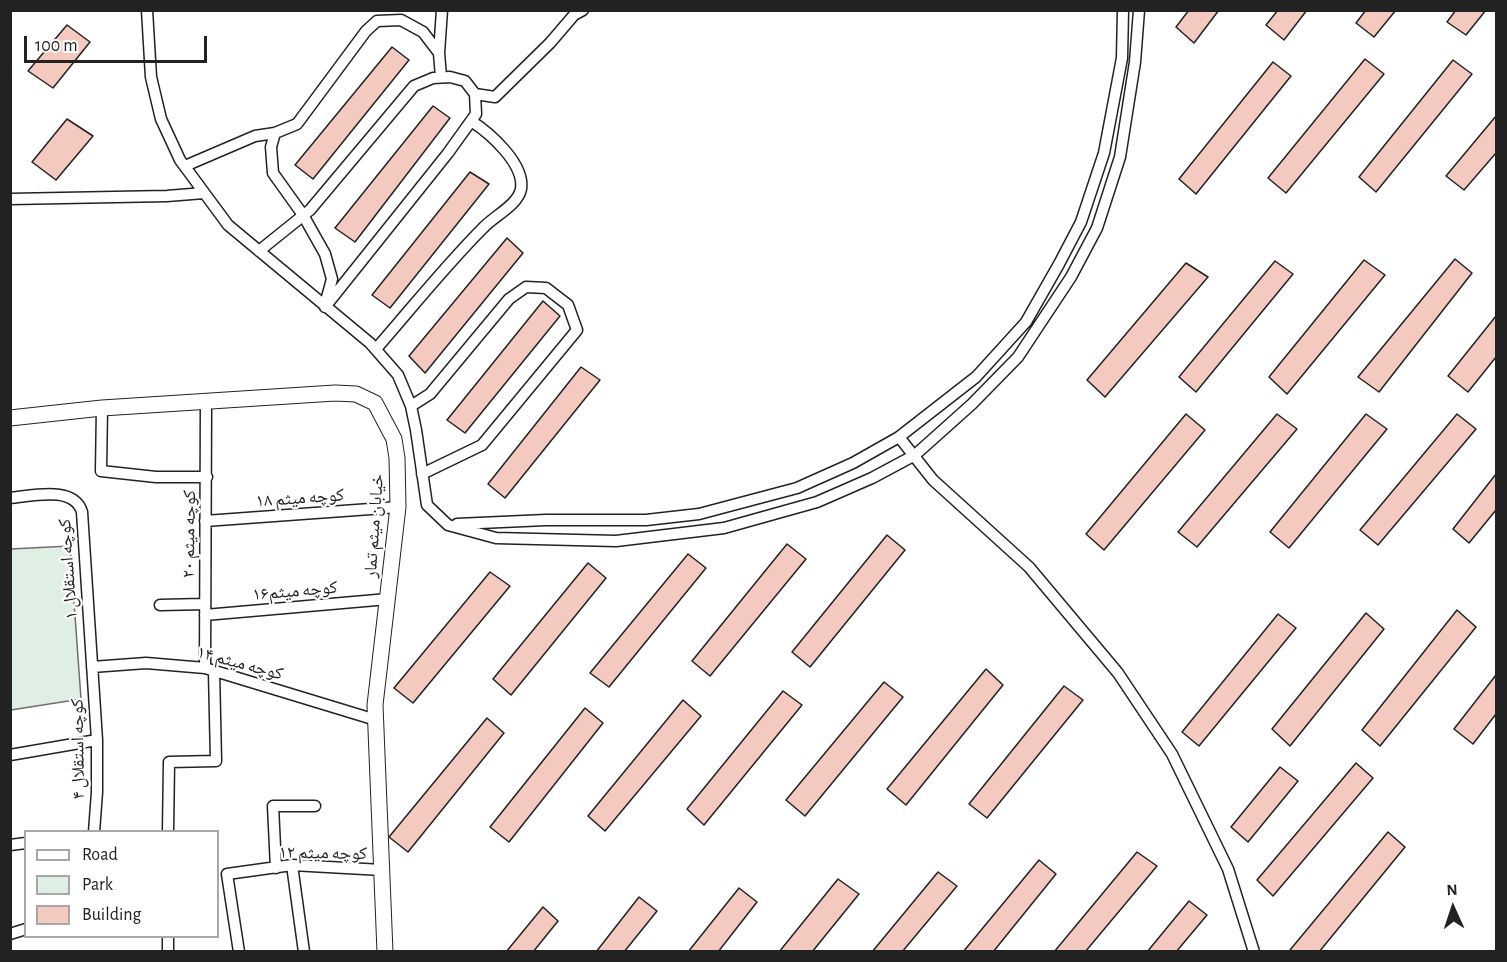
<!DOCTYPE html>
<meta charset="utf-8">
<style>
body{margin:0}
#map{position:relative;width:1507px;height:962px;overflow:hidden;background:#fff;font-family:"Alegreya Sans",sans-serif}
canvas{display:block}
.frame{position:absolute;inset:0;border:12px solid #222;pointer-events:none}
.legend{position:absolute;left:24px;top:830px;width:195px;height:108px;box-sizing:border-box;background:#fff;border:2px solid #a7a7a7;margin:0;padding:8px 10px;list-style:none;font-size:18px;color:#222}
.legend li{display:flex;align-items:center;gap:12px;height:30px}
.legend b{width:30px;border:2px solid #a7a7a7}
.north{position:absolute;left:1423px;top:878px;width:60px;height:60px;-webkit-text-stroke:4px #fff;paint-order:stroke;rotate:357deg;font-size:16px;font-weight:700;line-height:24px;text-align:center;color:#222}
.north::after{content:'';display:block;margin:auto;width:21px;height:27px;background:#222;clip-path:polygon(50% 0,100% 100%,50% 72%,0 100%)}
.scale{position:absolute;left:24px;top:36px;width:183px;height:27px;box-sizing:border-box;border:3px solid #222;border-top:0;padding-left:8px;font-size:18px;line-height:21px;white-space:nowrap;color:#222;-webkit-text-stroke:4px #fff;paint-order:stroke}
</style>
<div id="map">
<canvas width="1507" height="962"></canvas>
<div class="frame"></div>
<ul class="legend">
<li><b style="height:8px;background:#fff"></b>Road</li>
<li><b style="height:16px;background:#e0efe3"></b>Park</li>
<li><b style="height:16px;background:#f3c9c0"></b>Building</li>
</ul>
<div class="north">N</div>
<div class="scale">100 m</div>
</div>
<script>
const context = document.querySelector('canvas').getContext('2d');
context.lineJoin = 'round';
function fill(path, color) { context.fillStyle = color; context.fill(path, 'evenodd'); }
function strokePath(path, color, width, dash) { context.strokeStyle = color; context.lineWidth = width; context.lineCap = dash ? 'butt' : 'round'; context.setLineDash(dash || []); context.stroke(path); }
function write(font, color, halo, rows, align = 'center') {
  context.font = font + ' "Alegreya Sans","Noto Naskh Arabic",sans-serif'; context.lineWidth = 4.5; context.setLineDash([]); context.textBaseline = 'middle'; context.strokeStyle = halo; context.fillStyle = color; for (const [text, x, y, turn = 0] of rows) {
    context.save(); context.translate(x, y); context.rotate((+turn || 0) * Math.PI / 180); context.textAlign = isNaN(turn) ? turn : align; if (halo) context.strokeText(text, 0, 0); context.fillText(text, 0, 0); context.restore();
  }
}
const green = new Path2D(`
 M70,546L81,699L11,710V549Z`);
const building = new Path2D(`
 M1189,10H1219L1194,43L1176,27Z
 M1278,10H1307L1284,40L1266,25Z
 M1366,10H1396L1374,37L1356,23Z
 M1456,10H1486L1466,35L1447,22Z
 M67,25L90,42L53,88L28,71Z
 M392,47L409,60L313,179L295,165Z
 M1365,59L1384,74L1286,193L1268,178Z
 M1453,60L1472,74L1376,192L1359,177Z
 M1273,62L1291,76L1196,194L1179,179Z
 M433,106L450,118L355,242L335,228Z
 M1496,116V153L1464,190L1446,176Z
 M67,119L93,136L56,180L32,162Z
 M470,172L489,184L390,308L372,295Z
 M507,238L523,253L425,373L409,356Z
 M1455,259L1472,273L1379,392L1358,377Z
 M1364,260L1385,275L1287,394L1269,377Z
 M1275,261L1293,274L1196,392L1179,377Z
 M1186,263L1208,277L1105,397L1087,380Z
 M543,301L560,316L465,433L447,420Z
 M1496,316V357L1468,392L1448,376Z
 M581,367L600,380L505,498L488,484Z
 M1186,414L1205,430L1104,550L1086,534Z
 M1277,414L1297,429L1197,547L1178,532Z
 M1366,414L1387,429L1289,548L1270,532Z
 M1457,414L1476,429L1378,545L1360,530Z
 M1496,474V510L1469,543L1453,529Z
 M887,535L905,550L810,667L792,652Z
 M787,544L806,559L710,676L692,661Z
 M688,554L706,568L609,687L590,673Z
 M588,563L606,578L511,695L493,679Z
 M490,572L510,586L413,703L394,688Z
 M1457,610L1476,627L1380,746L1362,730Z
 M1366,613L1384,629L1290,746L1272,729Z
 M1278,614L1296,628L1199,746L1182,732Z
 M986,669L1003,685L906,805L887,789Z
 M1496,675V714L1473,744L1454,729Z
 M884,682L903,697L805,816L786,800Z
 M1064,686L1083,700L987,818L969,804Z
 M783,691L802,705L704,825L687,809Z
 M683,700L701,716L605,831L588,816Z
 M585,708L603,723L509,842L490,827Z
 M487,718L504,733L408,852L389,837Z
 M1356,763L1373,778L1273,896L1257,880Z
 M1280,767L1298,781L1248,842L1231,827Z
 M1388,832L1405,847L1319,952H1292L1290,950Z
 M1137,852L1157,866L1085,952H1054Z
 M1039,860L1056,874L993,952H963Z
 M938,872L957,886L902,952H872Z
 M838,879L859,894L812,952H779Z
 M739,888L757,902L718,952H688Z
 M639,897L657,911L624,952H596Z
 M1189,901L1207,915L1176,952H1147Z
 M543,907L558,921L533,952H506Z`);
const street = new Path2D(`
 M147,10L151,77L161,119L180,160L228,225L370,343L398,375L411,406L416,430L427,505L448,525L496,538L616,541L724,528L817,502L872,478L915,455L972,404L1018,357L1071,277L1097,228L1120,157L1135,62L1139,10
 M439,53L442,10
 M475,94L495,97L550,43L574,15L583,10
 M275,133L271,147L273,173L303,215L325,254L332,279L326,301
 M185,166L255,136L275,133L297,124L366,31L377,21L401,20L423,32L439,53L441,77
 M10,199L167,196L204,193
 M259,251L310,210L414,86L433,78L450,77L465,81L475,94L476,114L448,153L325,307
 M376,349C411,309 445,266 483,228C494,216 518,205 521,189C525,164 490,133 471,121
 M411,406L430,394L509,299L526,287L546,288L568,305L577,330L482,445L422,474
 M102,408L101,471L156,477H207
 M899,437L933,480L1029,567L1118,673L1172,754L1228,869L1254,952
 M10,498C32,496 74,485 82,512L97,740V792L94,832
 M205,521L398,507
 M457,524L546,520H646L699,514L797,488L853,463L899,437L976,377L1026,322L1059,264L1081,222L1104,153L1122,58L1123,10
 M160,605L204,604
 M205,615L388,599
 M92,667L146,663L205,668L376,720
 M205,668L206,401
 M10,755L97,740
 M168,832L169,762L216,761L214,671
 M10,845L26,843
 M292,865L304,952
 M276,868L273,806H315
 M10,934L26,929
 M168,952V936
 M239,952L227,874L292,865L382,870`);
const secondary = new Path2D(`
 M10,418L102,408L335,393L356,394L375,403L394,439L397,458L398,507L375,705L385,952`);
const streetNames = [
 ["کوچه میثم ۱۸",300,498,-4],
 ["خیابان میثم تمار",374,526,-86],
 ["کوچه میثم ۲۰",189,534,-89],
 ["کوچه استقلال ۱",68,569,-94],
 ["کوچه میثم۱۶",295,591,-5],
 ["کوچه میثم ۱۴",240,663,15],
 ["کوچه استقلال ۴",78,749,-91],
 ["کوچه میثم ۱۲",323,853,1]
];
fill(green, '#e0efe3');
strokePath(green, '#6f6f6f', 1.5);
fill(building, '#f3c9c0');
strokePath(building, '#222', 1.5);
strokePath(street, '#222', 13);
strokePath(secondary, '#222', 17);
strokePath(street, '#fff', 10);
strokePath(secondary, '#fff', 15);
write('18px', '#222', '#fff', streetNames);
</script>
